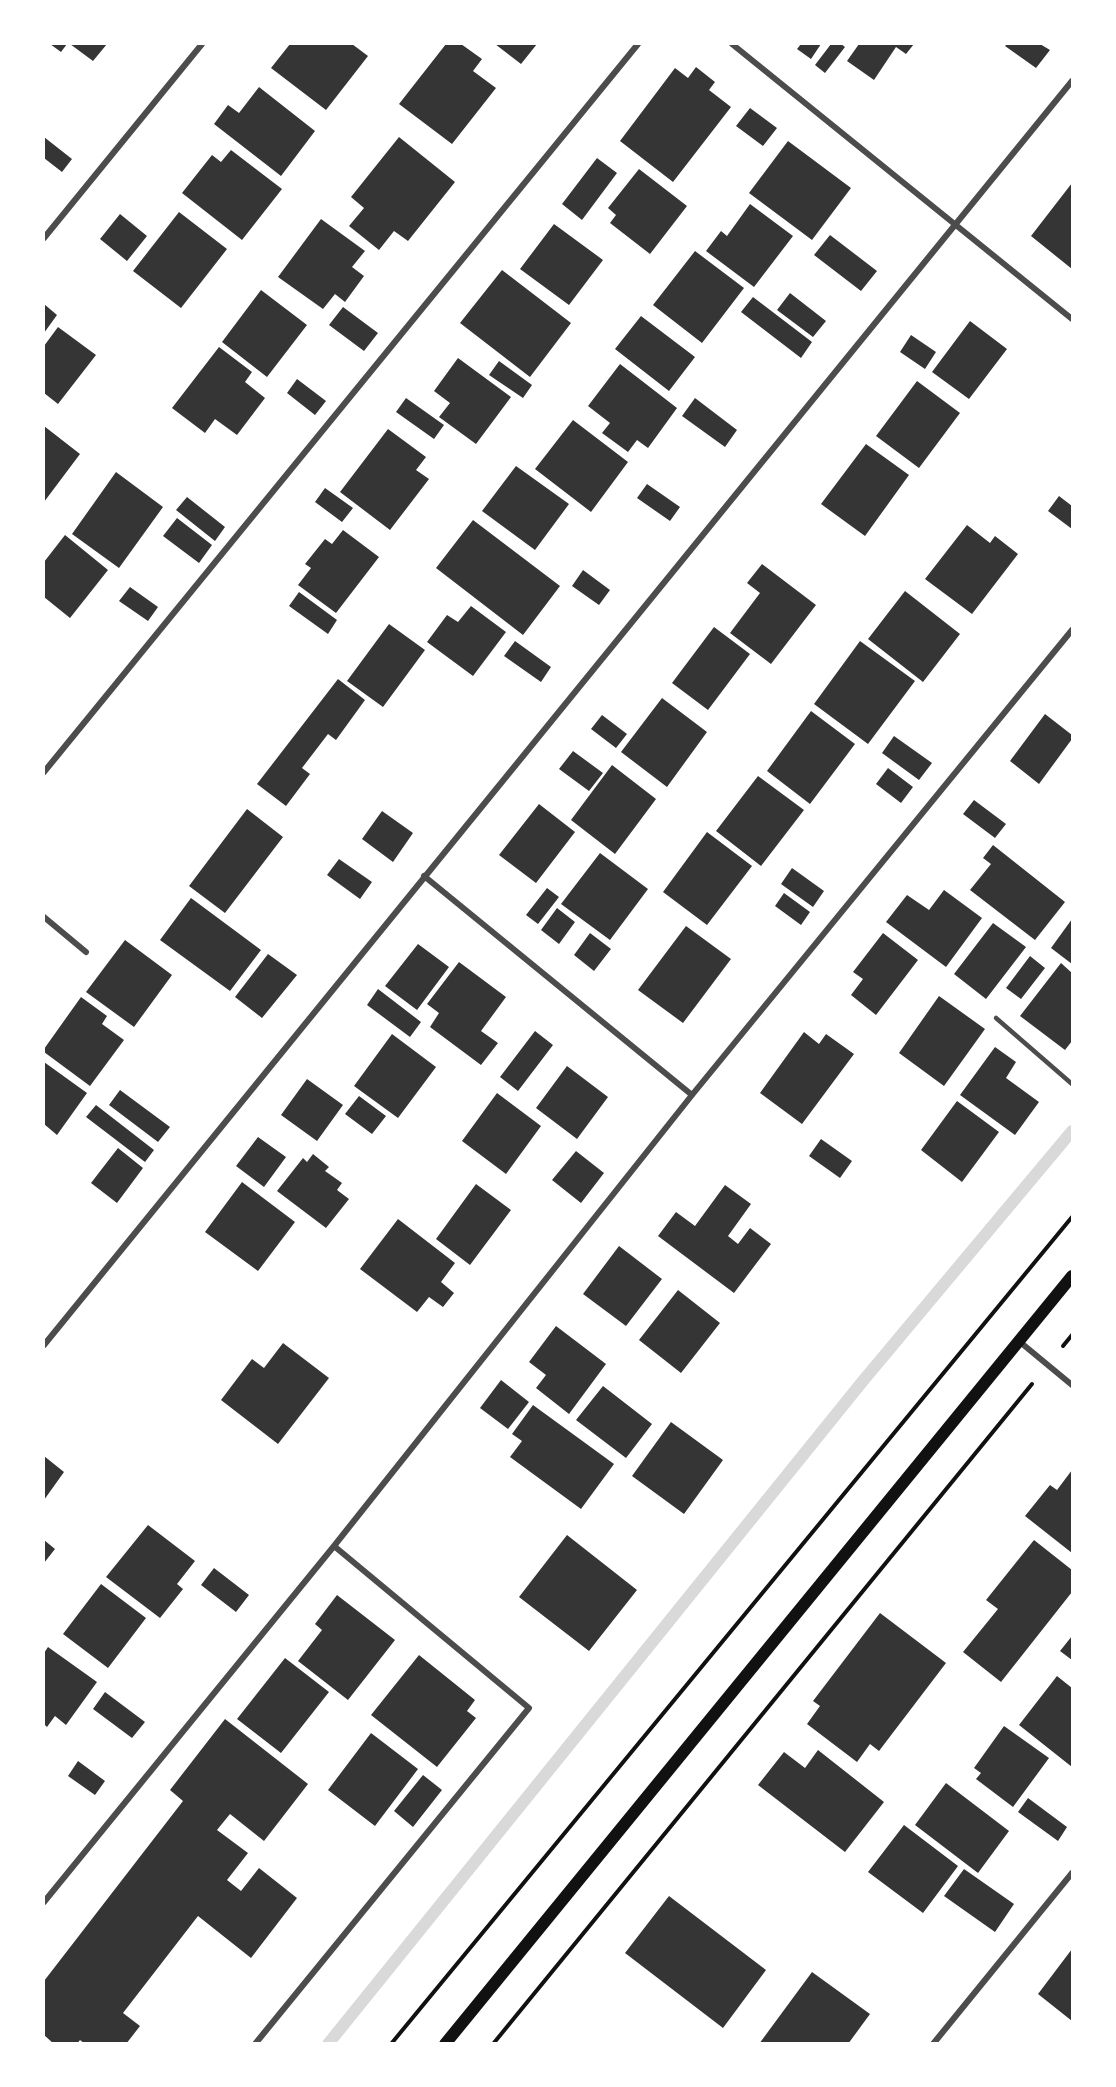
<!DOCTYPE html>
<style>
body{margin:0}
#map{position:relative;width:1116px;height:2087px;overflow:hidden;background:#fff;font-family:"Roboto Condensed",sans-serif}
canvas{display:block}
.frame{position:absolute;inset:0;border:45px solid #fff;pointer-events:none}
</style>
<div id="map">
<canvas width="1116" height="2087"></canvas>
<div class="frame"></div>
</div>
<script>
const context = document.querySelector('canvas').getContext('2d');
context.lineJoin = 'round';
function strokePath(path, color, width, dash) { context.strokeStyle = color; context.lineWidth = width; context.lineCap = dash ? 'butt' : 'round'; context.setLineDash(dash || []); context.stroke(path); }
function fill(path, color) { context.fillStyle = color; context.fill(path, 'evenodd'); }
const stream = new Path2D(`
 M328,2044L862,1382L1072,1131`);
const building = new Path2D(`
 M50,44H67L61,52Z
 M70,44H107L93,61Z
 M290,44H352L368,56L326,110L271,68Z
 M446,44H461L482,59L473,71L496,88L452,144L399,104Z
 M495,44H537L521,64Z
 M801,44H821L811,59L797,49Z
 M831,44H841L845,47L825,73L815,65Z
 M859,44H914L906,54L896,47L874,80L847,61Z
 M1007,44H1040L1050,50L1036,68L1005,46Z
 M696,67L715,82L709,90L731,107L673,182L620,141L675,68L688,78Z
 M259,87L315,131L281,176L214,124L228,105L239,113Z
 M750,108L777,128L763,146L736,126Z
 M44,137L72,159L62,172L44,158Z
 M399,137L455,182L408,241L394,231L379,250L349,226L364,208L351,197Z
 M788,141L851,188L812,240L749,193Z
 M231,150L282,189L242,240L182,193L212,155L221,162Z
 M597,158L617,173L582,220L562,204Z
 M639,169L687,206L650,254L610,223L616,215L608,208Z
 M1072,183V269L1031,236Z
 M750,204L793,236L754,287L706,251L721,231L727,236Z
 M179,212L227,249L181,308L133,271Z
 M120,214L147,236L127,261L100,239Z
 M321,219L365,251L352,267L364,276L345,302L335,294L323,309L278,277Z
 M554,224L603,260L569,305L520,269Z
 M830,235L877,271L861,291L814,255Z
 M695,251L744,288L702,343L653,305Z
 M502,270L571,323L530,377L460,323Z
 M261,290L307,325L267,377L222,342Z
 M790,293L826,321L813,337L777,310Z
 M753,297L812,342L801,358L741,312Z
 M44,304L57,315L44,333Z
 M343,307L378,333L364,351L329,325Z
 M641,316L695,357L669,391L615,349Z
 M970,321L1007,349L969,399L932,372Z
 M58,327L96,355L58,404L44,393V346Z
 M911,335L936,352L925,369L900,352Z
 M219,347L252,372L245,382L265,398L237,435L215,419L205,433L172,408Z
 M458,358L511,397L476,444L439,417L450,403L434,391Z
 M499,361L532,385L523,398L489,375Z
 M620,364L677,408L648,448L637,440L628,452L602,433L610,423L588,406Z
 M297,379L326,401L315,415L287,393Z
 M917,381L960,413L919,468L876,436Z
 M406,398L444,425L434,439L396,412Z
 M695,398L737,430L725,447L682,416Z
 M573,420L628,462L591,512L535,469Z
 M44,426L80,454L44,502Z
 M388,429L426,457L416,470L429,479L390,530L340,492Z
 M866,444L909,475L865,536L821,504Z
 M516,466L569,504L535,550L482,511Z
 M116,472L163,507L119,568L72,534Z
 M647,484L680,507L670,521L637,498Z
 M325,488L353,508L342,522L315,502Z
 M1059,496L1072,506V529L1048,511Z
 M187,497L225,527L215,541L176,510Z
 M177,518L212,545L199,563L163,536Z
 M473,520L560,586L523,635L436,568Z
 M967,525L990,543L995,536L1018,554L972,614L925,579Z
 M343,530L379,557L336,613L298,585L311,568L305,564L325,539L332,544Z
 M65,535L108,570L70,618L44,597V562Z
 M762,564L816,605L771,664L730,633L760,593L747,583Z
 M583,570L610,590L599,605L572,586Z
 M130,587L158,607L148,621L119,601Z
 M905,591L960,634L923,682L868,639Z
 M299,592L337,620L328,634L289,606Z
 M471,606L506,632L473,676L427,642L447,615L458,622Z
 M389,624L425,650L383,707L347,681Z
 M714,627L750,654L708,710L672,683Z
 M515,641L551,667L541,682L504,656Z
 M860,641L915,681L868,744L814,704Z
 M338,679L365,700L336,740L328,734L302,768L310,774L286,806L257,784Z
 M662,698L707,732L667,787L621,752Z
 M811,711L855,744L810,804L767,771Z
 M1045,714L1072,735V739L1039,784L1010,761Z
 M602,715L627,734L616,748L591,729Z
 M894,736L932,763L919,780L882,753Z
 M573,751L603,773L589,791L559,769Z
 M612,765L656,799L615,854L571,820Z
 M888,768L913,787L901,803L876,784Z
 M758,776L804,810L761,866L716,831Z
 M974,800L1006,824L995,838L963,814Z
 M539,804L575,832L536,883L499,855Z
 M247,809L283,837L225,913L189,886Z
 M382,811L413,833L393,862L362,839Z
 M707,832L752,866L707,925L663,892Z
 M993,845L1065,902L1035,940L970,890L991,864L983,858Z
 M600,853L648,889L610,940L561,904Z
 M339,859L372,882L360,899L327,875Z
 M792,868L824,891L813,907L781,884Z
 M547,888L559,897L538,924L526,915Z
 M944,890L982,918L946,967L886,922L907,895L929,910Z
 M784,893L810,912L801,925L775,906Z
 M191,898L261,950L230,991L160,940Z
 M557,908L575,922L559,944L541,930Z
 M1072,919V964L1051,948Z
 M993,923L1026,947L986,999L954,974Z
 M686,926L731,959L683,1023L638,990Z
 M590,933L611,949L594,971L574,955Z
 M883,933L918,960L876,1015L851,995L863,979L853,972Z
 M125,940L172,975L134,1027L86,992Z
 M418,944L449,967L417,1010L385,986Z
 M268,954L297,975L262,1018L235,997Z
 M1030,956L1045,968L1021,999L1006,988Z
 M459,962L506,997L481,1031L498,1043L481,1065L430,1027L439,1013L427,1004Z
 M1061,963L1072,973V1041L1065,1050L1020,1016Z
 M378,989L421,1022L410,1037L367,1005Z
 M939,996L985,1029L944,1086L899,1053Z
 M81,997L107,1016L102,1024L124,1040L90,1086L44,1052V1049Z
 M535,1031L553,1045L518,1091L500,1077Z
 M804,1032L819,1044L826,1034L854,1054L802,1124L760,1093Z
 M392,1034L436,1067L398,1118L354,1086Z
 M995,1047L1016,1062L1006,1078L1039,1102L1015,1135L960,1095Z
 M44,1062L87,1093L57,1135L44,1124Z
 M567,1066L608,1097L577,1139L536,1108Z
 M307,1079L343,1105L317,1141L281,1115Z
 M120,1090L170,1127L158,1142L109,1105Z
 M497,1093L541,1126L506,1174L462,1141Z
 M359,1096L386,1116L372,1134L345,1114Z
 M957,1101L999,1132L962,1182L921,1150Z
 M96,1105L154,1150L145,1162L86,1117Z
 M258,1137L286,1157L264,1187L236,1166Z
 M821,1139L852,1161L840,1178L809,1156Z
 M118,1148L143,1168L117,1203L91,1183Z
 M576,1151L604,1173L581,1203L552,1180Z
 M313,1154L329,1167L325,1171L342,1183L337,1190L349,1199L326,1228L277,1191L303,1158L307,1162Z
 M242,1182L295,1222L258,1271L205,1232Z
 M476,1184L511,1210L470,1265L436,1239Z
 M725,1185L751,1204L728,1236L738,1244L750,1228L771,1244L734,1293L658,1236L676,1212L695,1226Z
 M398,1219L455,1263L441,1282L454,1293L443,1307L429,1297L417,1312L360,1269Z
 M619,1246L662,1279L626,1326L583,1294Z
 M678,1290L720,1323L681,1373L639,1340Z
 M556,1326L606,1364L569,1414L536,1388L546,1375L529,1362Z
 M283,1343L329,1378L278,1444L221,1400L252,1359L264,1368Z
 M501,1380L529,1402L508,1429L480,1408Z
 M603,1386L652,1424L626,1458L576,1420Z
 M533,1405L614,1464L581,1509L510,1457L522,1441L512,1434Z
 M671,1422L723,1460L684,1514L632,1476Z
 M44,1456L64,1472L44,1500Z
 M1072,1470V1553L1025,1516L1050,1485L1057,1490Z
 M148,1525L195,1561L177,1584L183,1589L160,1618L106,1577Z
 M567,1535L637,1590L589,1651L519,1597Z
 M44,1540L55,1549L44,1563Z
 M1034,1540L1072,1570V1592L1001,1682L963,1652L998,1609L986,1600Z
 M214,1568L249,1595L236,1612L201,1585Z
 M101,1584L146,1618L108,1668L63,1634Z
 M337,1595L395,1640L348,1700L298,1661L322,1630L315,1624Z
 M880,1613L946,1663L879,1751L870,1744L857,1762L807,1724L820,1706L813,1701Z
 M1072,1636V1660L1060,1651Z
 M48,1647L97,1682L66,1725L55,1716L47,1727L44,1724V1653Z
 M419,1655L475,1700L467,1711L476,1718L437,1767L371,1715Z
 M285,1658L329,1692L281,1753L237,1719Z
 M1057,1676L1072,1688V1767L1019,1725Z
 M105,1692L145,1722L132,1738L93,1709Z
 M225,1719L308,1784L264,1841L230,1814L217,1830L248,1853L227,1880L241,1891L259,1868L297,1898L251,1958L198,1916L123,2013L140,2026L126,2044H85L80,2040L77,2044H54L44,2035V1981L183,1801L170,1790Z
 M1004,1726L1049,1758L1013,1807L976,1779L981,1773L974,1768Z
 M371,1733L418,1769L375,1826L328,1790Z
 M818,1750L884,1802L845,1852L758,1785L784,1752L805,1768Z
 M78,1761L105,1781L95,1795L68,1776Z
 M423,1775L442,1790L413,1827L394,1811Z
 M946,1783L1009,1831L978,1873L915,1825Z
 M1028,1798L1067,1827L1058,1841L1018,1812Z
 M904,1825L958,1866L923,1913L868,1872Z
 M964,1869L1014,1904L995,1932L944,1896Z
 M669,1896L766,1970L723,2028L625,1953Z
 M1072,1949V2021L1038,1994Z
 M812,1972L870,2014L848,2044H759Z`);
const path = new Path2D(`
 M1063,1346L1072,1335
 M391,2044L1072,1217
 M493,2044L1032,1384`);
const service = new Path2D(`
 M996,1018L1072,1084`);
const minor = new Path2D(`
 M732,44L1072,319
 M44,238L202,44
 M44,772L638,44
 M424,876L692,1095
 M44,917L86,952
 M1020,1342L1072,1385
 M44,1345L1072,81
 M44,1902L334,1546L692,1095L1072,630
 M255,2044L529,1708L334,1546
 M933,2044L1072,1873`);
const secondary = new Path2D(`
 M445,2044L1072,1276`);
strokePath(stream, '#d9d9d9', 12);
fill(building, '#353535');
strokePath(path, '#111', 4);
strokePath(service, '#4c4c4c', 4.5);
strokePath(minor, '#4c4c4c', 6);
strokePath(secondary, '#111', 12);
</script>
